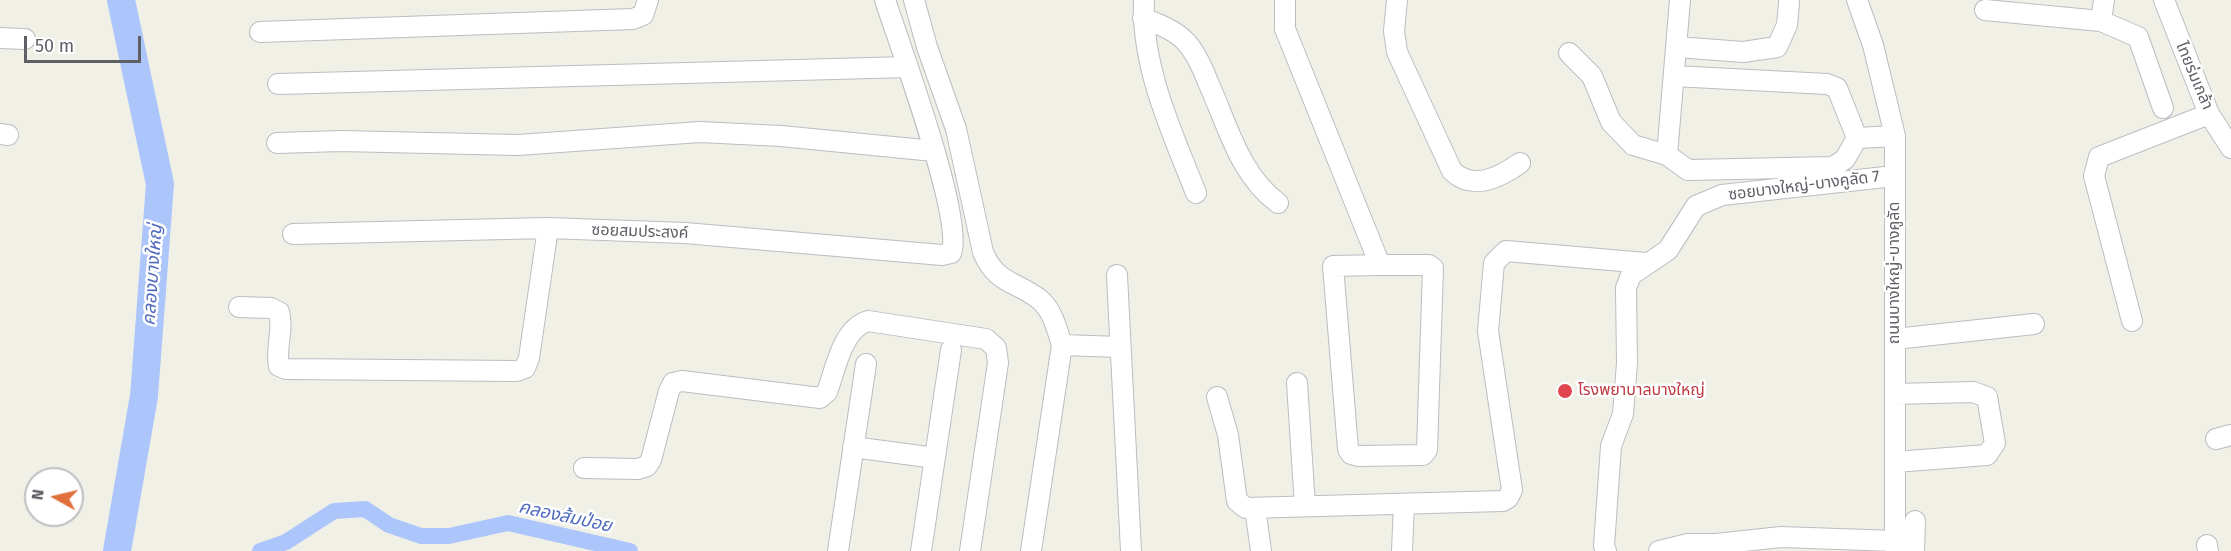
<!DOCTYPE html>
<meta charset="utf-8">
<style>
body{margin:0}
#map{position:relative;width:2231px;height:551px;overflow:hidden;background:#f0f0e7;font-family:"Fira Sans",sans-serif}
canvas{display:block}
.north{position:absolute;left:24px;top:467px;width:60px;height:60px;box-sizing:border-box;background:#fff;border:2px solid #bfbfc2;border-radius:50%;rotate:278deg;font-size:16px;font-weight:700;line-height:24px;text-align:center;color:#5e6066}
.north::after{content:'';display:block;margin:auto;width:21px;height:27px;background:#e1703c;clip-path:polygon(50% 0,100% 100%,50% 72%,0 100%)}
.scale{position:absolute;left:24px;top:36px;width:117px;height:27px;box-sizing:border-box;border:3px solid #5e6066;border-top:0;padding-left:8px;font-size:18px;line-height:21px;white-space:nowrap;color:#5e6066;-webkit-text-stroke:4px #fff;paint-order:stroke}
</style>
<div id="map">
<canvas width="2231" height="551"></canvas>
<div class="north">N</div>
<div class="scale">50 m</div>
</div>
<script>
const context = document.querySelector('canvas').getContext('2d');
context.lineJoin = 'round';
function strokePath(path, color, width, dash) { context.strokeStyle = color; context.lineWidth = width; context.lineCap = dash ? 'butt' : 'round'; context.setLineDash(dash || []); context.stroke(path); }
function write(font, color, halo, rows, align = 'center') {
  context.font = font + ' "Fira Sans","Noto Sans Thai",sans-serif'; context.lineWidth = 5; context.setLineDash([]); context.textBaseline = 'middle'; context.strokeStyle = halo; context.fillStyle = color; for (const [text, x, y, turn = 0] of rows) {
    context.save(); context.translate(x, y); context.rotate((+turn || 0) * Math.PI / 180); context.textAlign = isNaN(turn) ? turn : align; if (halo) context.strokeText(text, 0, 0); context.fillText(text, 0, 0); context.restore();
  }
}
const canal = new Path2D(`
 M260,551L286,542L334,511L365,509L389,525L421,536H449L508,523L630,551`);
const river = new Path2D(`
 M117,551L144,396L160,184L121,0`);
const minor = new Path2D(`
 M914,0L927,47L956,129L983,252C996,284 1016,281 1039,299C1053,310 1057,330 1062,345L1031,551
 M1144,0C1141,67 1172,132 1196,193
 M1285,0V29L1380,265
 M1397,0L1394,31L1397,52L1452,171C1473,191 1499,178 1520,163
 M1680,0L1667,155L1688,170L1833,167L1845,159L1857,138L1895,136
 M1857,0L1873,45L1895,136V551
 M2104,0L2101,21L2138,37L2163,108
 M2164,0L2209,114L2231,148
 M1985,10L2101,21
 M1143,18C1158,24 1175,30 1186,42C1196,53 1203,69 1208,82C1228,126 1239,174 1278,203
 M260,32L633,19L643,15L648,0
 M0,38L25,39
 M1677,47L1743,52L1777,47L1787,25L1789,3
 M1569,53L1592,76L1611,122L1633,145L1667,155
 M1674,76L1827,84L1837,88L1857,138
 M278,84L908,67
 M0,134L8,135
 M277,143L341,141L518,145L700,132L781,136L934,151
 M293,234L548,228
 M1380,265H1429L1433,268L1427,450L1423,455L1358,456L1351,454L1348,449L1333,266Z
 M1117,275L1131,551
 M239,307L271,308L279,312C284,330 275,348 279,366L286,369L517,371L525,368L529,358L548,228L685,233L942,255L951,253C965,221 899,43 885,0
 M2132,321L2094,176L2099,157L2209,114
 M1895,339L2034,324
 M1062,345L1120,347
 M1297,383L1305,506
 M1217,397L1228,435L1237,501L1246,508L1503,501L1508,498L1512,490L1488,331L1494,263L1506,251L1646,263
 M2216,439L2231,435
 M853,447L935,458
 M1895,462L1987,455L1995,443L1987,397L1973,392L1895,394
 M584,468L638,469L647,466L651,460L669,391L673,383L682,381L820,398L827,392C836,368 842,329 868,321L986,339L996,348L998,363L970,551
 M1255,508L1261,551
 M2207,545L2208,551
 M838,551L866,364
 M921,551L951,350
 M1402,551L1404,504
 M1606,551L1604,546L1611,446L1623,414L1627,363L1626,288L1631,275L1668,250L1696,206L1722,195L1894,176
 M1659,551L1688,544H1716L1781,537L1895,541
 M1914,551L1915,521`);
const markers = [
 [1565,391,8,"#e0444e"]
];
const streetNames = [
 ["ไทยร่มเกล้า",2194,76,67],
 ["ซอยบางใหญ่-บางคูลัด 7",1804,186,-7],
 ["ซอยสมประสงค์",640,232,2],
 ["ถนนบางใหญ่-บางคูลัด",1895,273,-90]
];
const healthNames = [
 ["โรงพยาบาลบางใหญ่",1578,391]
];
const waterNames = [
 ["คลองบางใหญ่",153,275,-86],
 ["คลองส้มป่อย",565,517,12]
];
strokePath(canal, '#acc6fb', 16);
strokePath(river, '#acc6fb', 28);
strokePath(minor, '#bbbdc2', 22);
strokePath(minor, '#fff', 20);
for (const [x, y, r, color] of markers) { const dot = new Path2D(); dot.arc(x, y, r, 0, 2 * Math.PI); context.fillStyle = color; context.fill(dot); strokePath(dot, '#fff', 2); }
write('16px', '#5e6066', '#fff', streetNames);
write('16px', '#be3a42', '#fff', healthNames, 'left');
write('italic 18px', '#4f6abe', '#fff', waterNames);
</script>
